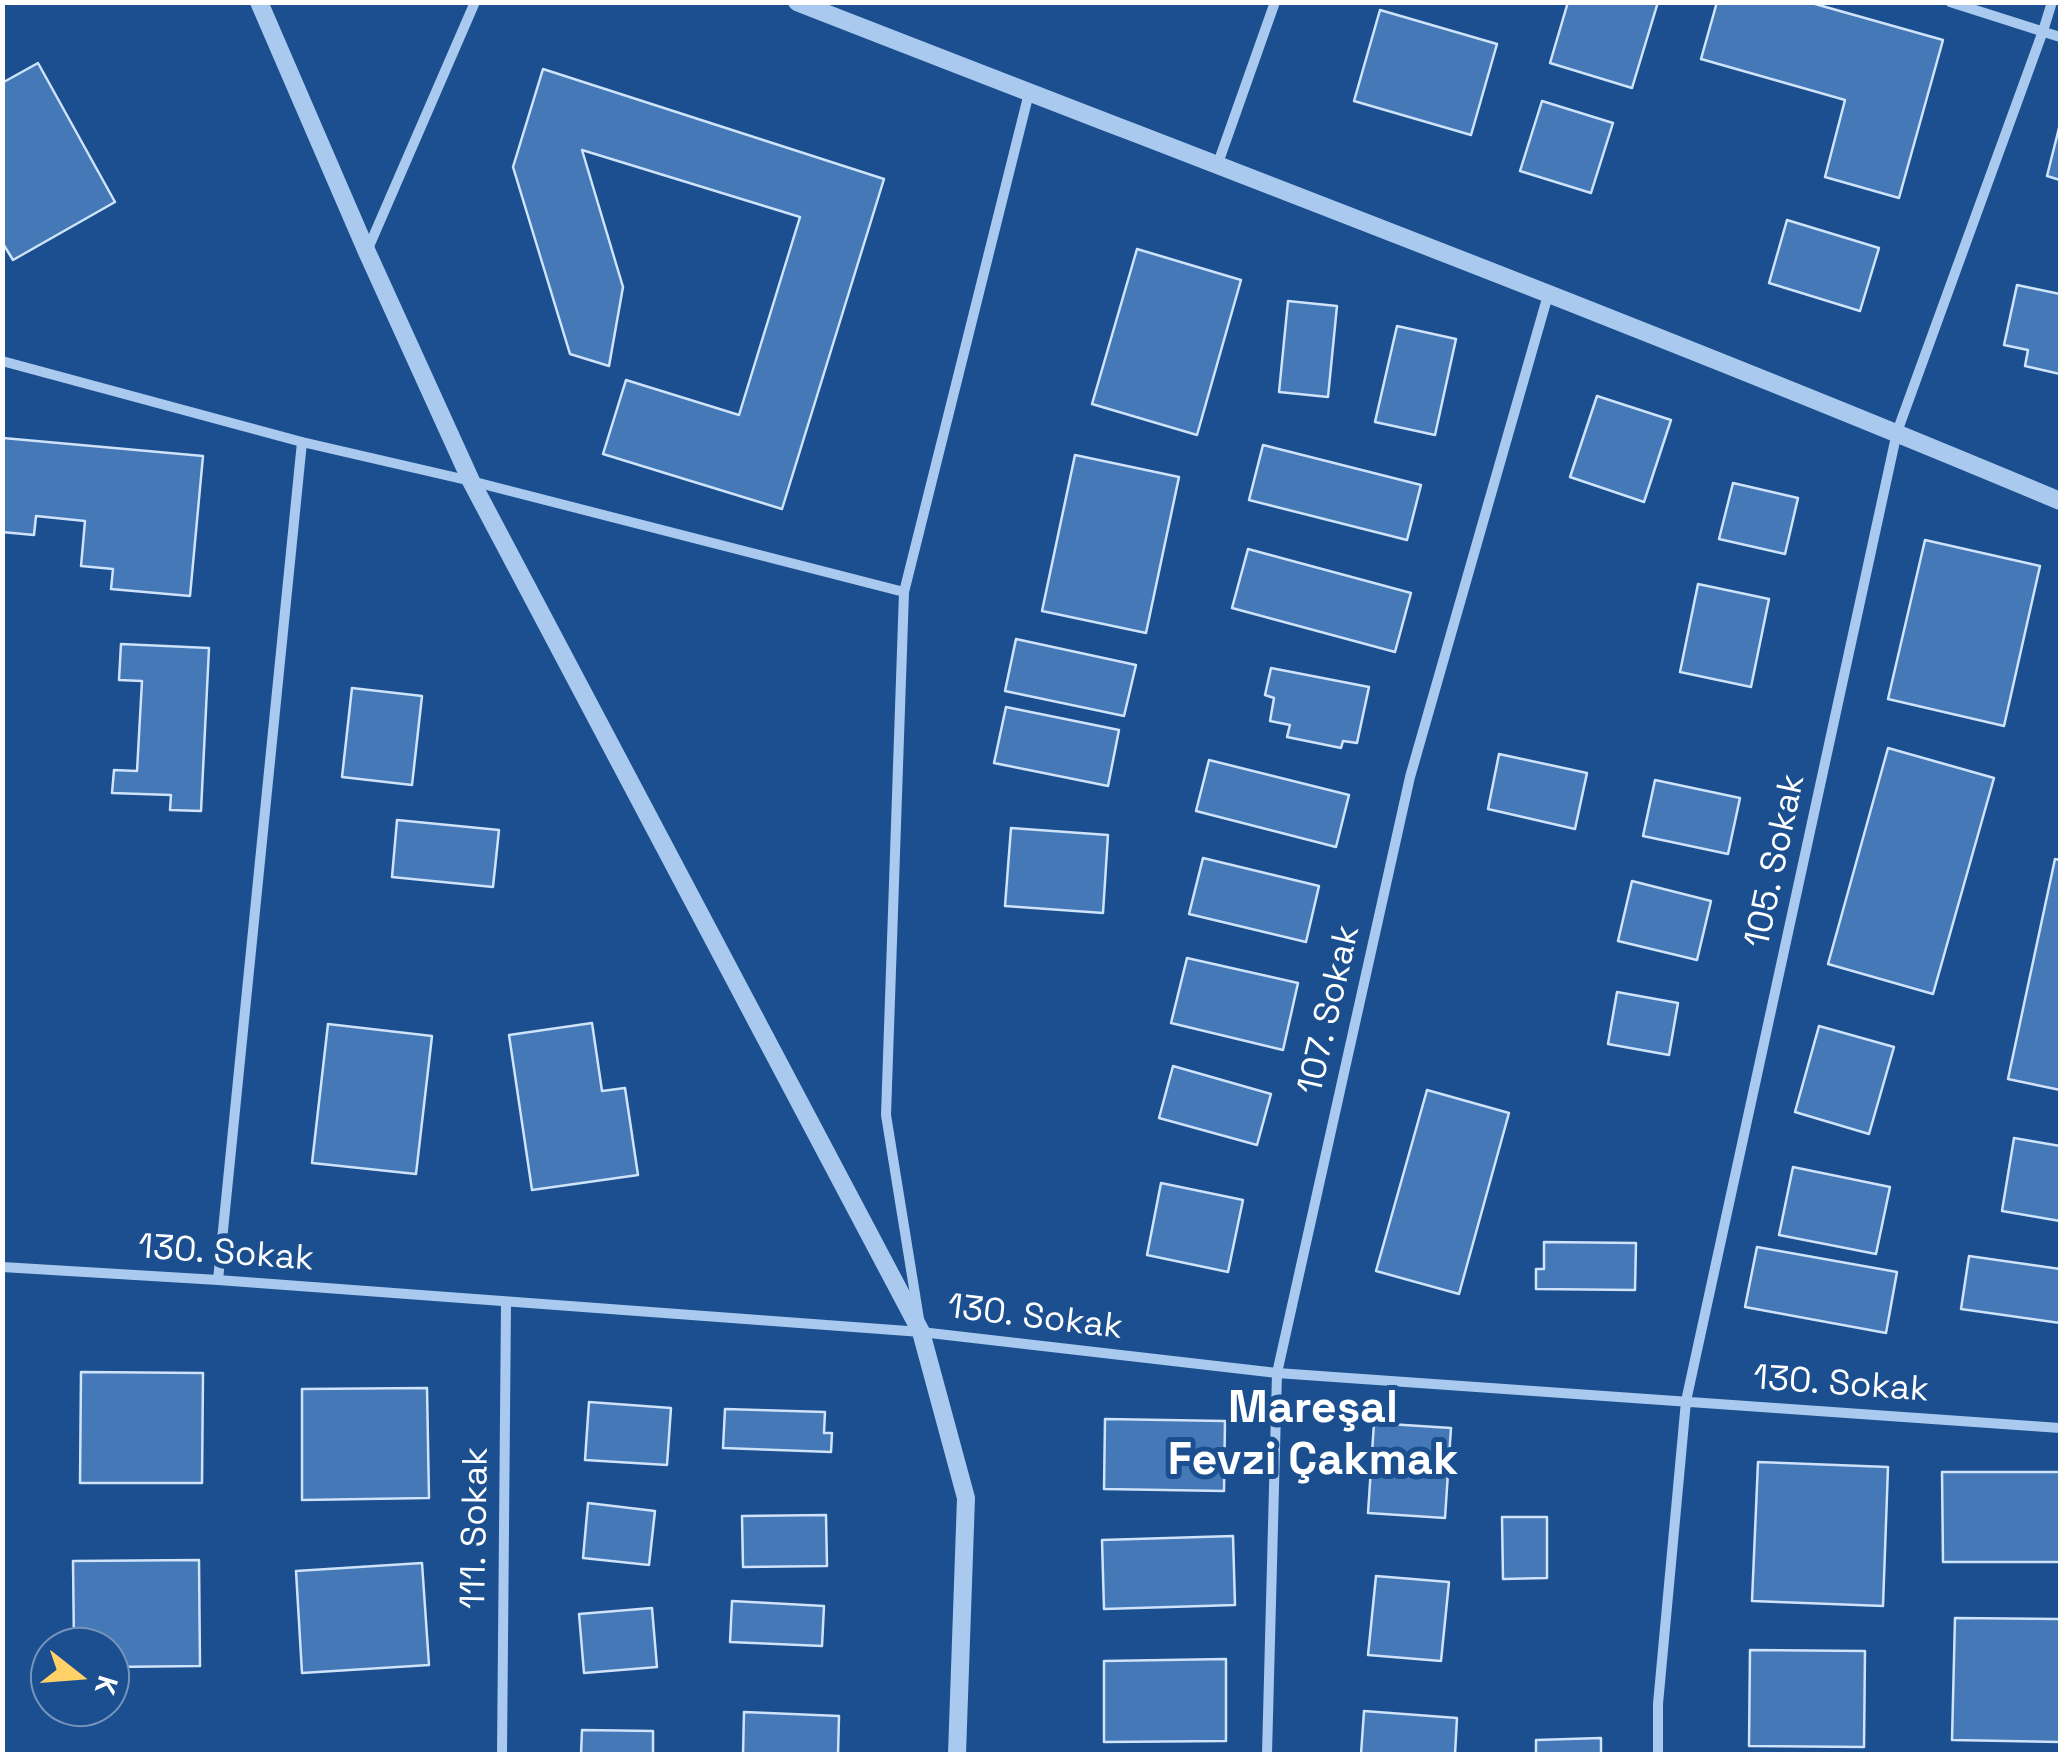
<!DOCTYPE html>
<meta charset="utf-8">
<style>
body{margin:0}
#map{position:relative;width:2063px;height:1757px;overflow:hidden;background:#1b4f8f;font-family:"Space Grotesk",sans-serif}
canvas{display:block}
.frame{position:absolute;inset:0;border:5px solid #fff;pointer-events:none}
.north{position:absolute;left:30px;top:1627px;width:100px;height:100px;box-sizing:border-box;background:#1b4f8f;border:2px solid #7695bc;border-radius:50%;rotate:107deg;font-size:28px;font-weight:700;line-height:40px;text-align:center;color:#fff}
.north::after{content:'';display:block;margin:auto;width:35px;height:45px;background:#ffd166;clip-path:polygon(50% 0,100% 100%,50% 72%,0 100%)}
</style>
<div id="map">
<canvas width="2063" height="1757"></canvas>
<div class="frame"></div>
<div class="north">K</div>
</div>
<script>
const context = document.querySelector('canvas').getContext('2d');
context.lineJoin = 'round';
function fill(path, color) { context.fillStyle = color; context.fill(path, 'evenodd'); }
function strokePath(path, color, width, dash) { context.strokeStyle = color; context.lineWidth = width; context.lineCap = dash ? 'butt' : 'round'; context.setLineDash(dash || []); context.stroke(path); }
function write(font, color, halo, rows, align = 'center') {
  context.font = font + ' "Space Grotesk",sans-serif'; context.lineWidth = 10; context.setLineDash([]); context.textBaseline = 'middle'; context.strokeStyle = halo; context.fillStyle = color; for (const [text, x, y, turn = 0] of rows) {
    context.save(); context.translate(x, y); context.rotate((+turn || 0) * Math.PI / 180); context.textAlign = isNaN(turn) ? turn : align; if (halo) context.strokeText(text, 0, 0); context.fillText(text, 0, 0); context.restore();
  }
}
const building = new Path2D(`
 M1568,2H1658L1632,88L1550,63Z
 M1717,2H1808L1943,40L1899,198L1825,177L1845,100L1701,59Z
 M1380,10L1497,44L1471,135L1354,101Z
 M38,63L115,202L13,260L2,242V83Z
 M543,69L884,179L782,509L603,454L626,380L739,415L800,217L582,150L623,287L609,366L570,354L513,167Z
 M1542,101L1613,123L1591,193L1520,171Z
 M2060,124V180L2047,176Z
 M1787,220L1879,248L1860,311L1769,283Z
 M1137,249L1241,280L1197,435L1092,404Z
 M2017,285L2060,294V374L2025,366L2028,350L2004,345Z
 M1288,301L1337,306L1328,397L1279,392Z
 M1397,326L1456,339L1435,435L1375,422Z
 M1597,396L1671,420L1644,502L1570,477Z
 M3,438L203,456L190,596L111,589L113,569L81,566L85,521L36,516L34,535L2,532Z
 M1263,445L1421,485L1407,540L1249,500Z
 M1075,455L1179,477L1146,633L1042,611Z
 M1733,483L1798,498L1785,554L1719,539Z
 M1925,540L2040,566L2004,726L1888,699Z
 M1248,549L1411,593L1395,652L1232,608Z
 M1698,584L1769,599L1751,687L1680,672Z
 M1016,639L1136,665L1124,716L1005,691Z
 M121,644L209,648L201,811L170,810L171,795L112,793L114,770L137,771L142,681L119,680Z
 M1271,668L1369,687L1357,743L1343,741L1341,748L1287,737L1290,725L1270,721L1274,698L1265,695Z
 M352,688L422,696L412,785L342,777Z
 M1006,707L1119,730L1108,786L994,763Z
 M1888,748L1994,778L1933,994L1828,964Z
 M1499,754L1587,773L1575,829L1488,809Z
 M1209,760L1349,795L1336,847L1196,811Z
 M1655,780L1740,798L1728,854L1643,836Z
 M397,820L499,830L493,887L392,877Z
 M1011,828L1108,835L1103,913L1005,906Z
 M1203,858L1319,886L1306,942L1189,914Z
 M2055,859L2060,860V1090L2008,1079Z
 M1632,881L1711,901L1697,960L1618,941Z
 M1187,958L1298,983L1283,1050L1171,1023Z
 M1617,992L1678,1003L1669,1055L1608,1044Z
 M592,1023L602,1091L625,1088L638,1175L532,1190L509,1035Z
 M328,1024L432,1036L416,1174L312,1163Z
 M1819,1026L1894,1047L1869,1134L1795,1112Z
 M1173,1066L1271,1094L1257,1145L1159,1118Z
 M1427,1090L1509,1113L1459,1294L1376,1271Z
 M2014,1138L2060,1146V1221L2002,1211Z
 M1793,1167L1890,1187L1876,1254L1779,1235Z
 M1161,1183L1243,1200L1228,1272L1147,1255Z
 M1544,1242L1636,1243L1635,1290L1536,1289V1269H1544Z
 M1757,1247L1897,1272L1886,1333L1745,1307Z
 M1969,1256L2060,1269V1323L1961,1309Z
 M81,1372L203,1373L202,1483H80Z
 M427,1388L429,1498L302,1500V1389Z
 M589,1402L671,1408L667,1465L585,1460Z
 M725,1409L825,1412L824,1433H832L831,1452L723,1448Z
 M1105,1419L1225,1421L1224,1491L1104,1489Z
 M1374,1423L1451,1428L1445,1518L1368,1513Z
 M1758,1462L1888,1467L1883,1606L1752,1601Z
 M1942,1472H2060V1562H1943Z
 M588,1503L655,1511L649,1565L583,1558Z
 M826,1515L827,1566L743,1567L742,1516Z
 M1502,1517H1547V1578L1503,1579Z
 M1233,1536L1235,1605L1104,1609L1102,1540Z
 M199,1560L200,1666L110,1667V1647H74L73,1561Z
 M422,1563L429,1665L302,1673L296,1571Z
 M1376,1576L1449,1582L1441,1661L1368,1655Z
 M732,1601L824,1606L822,1646L730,1642Z
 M652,1608L657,1667L584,1673L579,1614Z
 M1955,1618L2060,1619V1742L1952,1740Z
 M1750,1650L1865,1651L1864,1747L1749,1746Z
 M1226,1659V1741L1104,1742V1661Z
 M1364,1711L1457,1718L1455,1754H1361Z
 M744,1712L839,1716L838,1754H743Z
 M582,1730L653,1731V1754H581Z
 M1601,1738V1754H1536V1740Z`);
const minor = new Path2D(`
 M1950,2L2060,37
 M1217,166L1275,2
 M367,251L475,2
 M2,361L302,442L471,481L904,592
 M2,1267L218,1280L921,1332L1277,1373L2060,1428
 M218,1280L302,442
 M919,1319L886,1115L904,592L1029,93
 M502,1754L506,1303
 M1267,1754L1277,1373L1410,777L1548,295
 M1658,1754V1704L1686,1401L1897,432L2043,31L2052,2`);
const tertiary = new Path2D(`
 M259,2L367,252L471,481L921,1332L966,1498L957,1754
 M797,2C1219,167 1643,326 2060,501`);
const streetNames = [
 ["105. Sokak",1776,861,-78],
 ["107. Sokak",1330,1010,-77],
 ["130. Sokak",226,1254,4],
 ["130. Sokak",1035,1318,7],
 ["130. Sokak",1841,1385,4],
 ["111. Sokak",476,1528,-89]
];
const districtNames = [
 ["Mareşal",1313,1410],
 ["Fevzi Çakmak",1313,1462]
];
fill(building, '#4478b7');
strokePath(building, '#cfe3fa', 2.5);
strokePath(minor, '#a9c9ee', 10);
strokePath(tertiary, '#a9c9ee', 18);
write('35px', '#fff', '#1b4f8f', streetNames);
write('bold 45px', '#fff', '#1b4f8f', districtNames);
</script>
